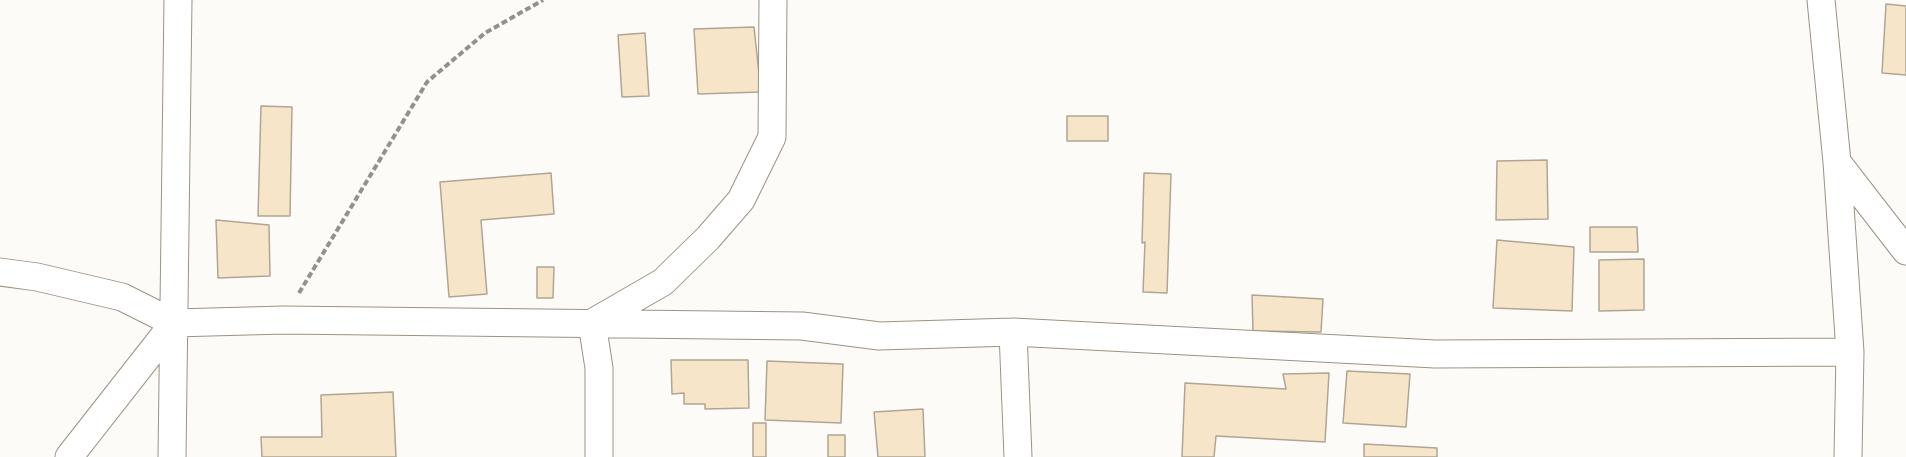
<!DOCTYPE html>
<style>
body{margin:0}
canvas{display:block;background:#fdfbf8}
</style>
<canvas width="1906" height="457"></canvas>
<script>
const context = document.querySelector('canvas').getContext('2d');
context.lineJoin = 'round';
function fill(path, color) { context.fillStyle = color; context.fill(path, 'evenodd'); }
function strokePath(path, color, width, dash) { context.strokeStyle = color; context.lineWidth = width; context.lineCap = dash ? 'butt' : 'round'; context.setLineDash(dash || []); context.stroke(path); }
const building = new Path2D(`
 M1886,4L1906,6V75L1882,73Z
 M754,27L761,92L698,94L694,29Z
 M645,33L649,96L622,97L618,35Z
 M261,106L292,107L290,216H258Z
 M1067,116H1108V141H1067Z
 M1547,160L1548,219L1496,220L1497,161Z
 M551,173L554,214L481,220L487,294L449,297L440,182Z
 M1144,173L1171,174L1167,293L1143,292L1145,242L1142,243Z
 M216,220L269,225L270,276L218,278Z
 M1590,227H1637L1638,252H1590Z
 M1497,240L1574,247L1572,311L1493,308Z
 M1644,259V310L1599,311V260Z
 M537,267H554L553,298H537Z
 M1252,295L1323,299L1321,332L1253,331Z
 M671,360H748L749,408L705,409V404H684V393L672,394Z
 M767,361L843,364L841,423L765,420Z
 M1347,371L1410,374L1406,427L1343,423Z
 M1329,373L1325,442L1216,436L1214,457H1182L1185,383L1286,389L1283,374Z
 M393,392L396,457H262L261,437H322L321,395Z
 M923,409L925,457H878L874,412Z
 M753,423H766V457H753Z
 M828,435H845V457H828Z
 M1364,444L1437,448V457H1364Z`);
const path = new Path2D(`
 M299,293L427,82L485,33L543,0`);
const street = new Path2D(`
 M1821,0L1837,162L1850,352L1848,457
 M1837,162L1906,251
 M0,272L37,277L122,297L174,323L284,320L802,326L879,336L1013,332L1435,354L1850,352
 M592,323L663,282L708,238L741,200L772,137L773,0
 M592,323L599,368V457
 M1013,332L1018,457
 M69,457L174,323
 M172,457L178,0`);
fill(building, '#f7e5c9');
strokePath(building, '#b0a595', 1.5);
strokePath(street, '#9d9283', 29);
strokePath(path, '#94918d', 4, [6, 3]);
strokePath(street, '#fff', 27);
</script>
